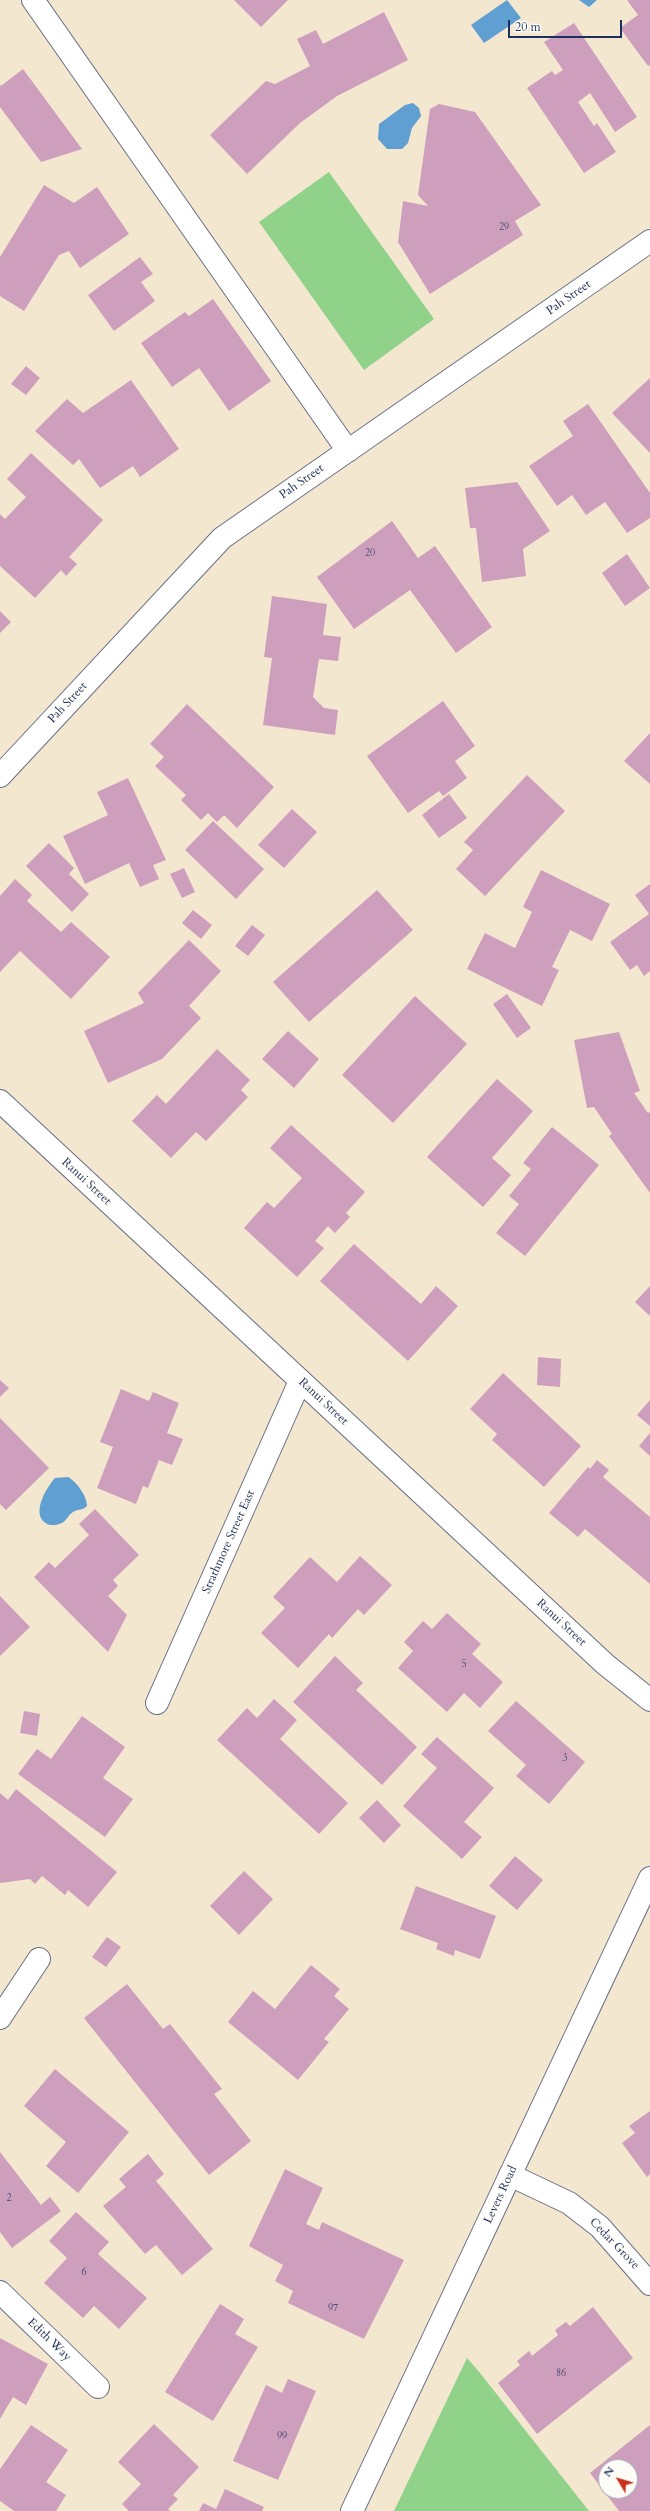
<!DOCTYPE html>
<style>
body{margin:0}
#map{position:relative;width:650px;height:2511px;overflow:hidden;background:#f4e7cf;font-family:Cardo,serif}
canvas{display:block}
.north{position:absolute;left:598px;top:2459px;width:40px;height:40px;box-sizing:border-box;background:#fdfcf7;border:1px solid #a3aaba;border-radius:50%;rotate:308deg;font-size:11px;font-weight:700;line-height:16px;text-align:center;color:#1b2f5e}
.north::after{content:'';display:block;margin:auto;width:14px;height:18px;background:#c8321e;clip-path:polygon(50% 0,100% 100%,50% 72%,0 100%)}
.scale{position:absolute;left:508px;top:20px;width:114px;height:18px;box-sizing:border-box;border:2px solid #1b2f5e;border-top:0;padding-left:5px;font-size:12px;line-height:14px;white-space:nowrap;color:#1b2f5e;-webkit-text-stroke:3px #fdfcf7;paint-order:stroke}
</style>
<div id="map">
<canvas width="650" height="2511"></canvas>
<div class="north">N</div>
<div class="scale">20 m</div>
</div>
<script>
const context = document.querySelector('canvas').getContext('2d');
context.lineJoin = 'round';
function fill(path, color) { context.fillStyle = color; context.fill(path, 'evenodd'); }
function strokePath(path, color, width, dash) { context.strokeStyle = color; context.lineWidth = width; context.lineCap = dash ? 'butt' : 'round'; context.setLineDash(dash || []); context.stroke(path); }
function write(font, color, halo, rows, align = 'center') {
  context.font = font + ' Cardo,serif'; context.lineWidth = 3.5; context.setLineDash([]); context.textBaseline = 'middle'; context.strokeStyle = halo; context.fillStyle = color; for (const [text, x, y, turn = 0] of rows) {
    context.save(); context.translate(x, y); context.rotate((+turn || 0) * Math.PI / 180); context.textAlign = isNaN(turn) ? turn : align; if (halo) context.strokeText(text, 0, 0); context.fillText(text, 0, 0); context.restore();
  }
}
const green = new Path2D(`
 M329,172L434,319L364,370L259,222Z
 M467,2358L480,2373L589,2511H394Z`);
const water = new Path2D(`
 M507,0L521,18L484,43L471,25Z
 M579,0H597L589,7Z
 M413,103L419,108L421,116L412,128L408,143L402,149H387L378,139L379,124L405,105Z
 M68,1477C77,1482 87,1496 87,1506C82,1511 77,1509 73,1512C68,1515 67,1520 62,1523C58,1525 51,1526 47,1524C30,1515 46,1488 55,1478Z`);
const building = new Path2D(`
 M234,0H288L261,27Z
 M627,0H650V65L648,66L620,28L638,15Z
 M384,12L408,60L337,96L300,123L247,174L210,135L266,81L275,84L310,66L297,39L316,30L323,44Z
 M574,23L637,117L615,132L590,93L578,102L594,126L597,123L616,152L584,173L527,88L552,71L555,75L563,70L544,42Z
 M23,69L82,149L41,162L0,107V84L1,86Z
 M439,104L475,112L541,205L515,221L523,235L430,294L398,242L403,201L428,206L418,195L430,109Z
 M44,185L74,203L97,187L129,234L80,268L69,251L59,255L24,311L0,296V257Z
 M140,257L153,274L141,282L155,301L114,331L88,295Z
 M213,299L271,381L229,411L199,368L172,387L141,343L185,312L189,316Z
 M26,366L40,378L26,395L11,384Z
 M650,378V453L612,413Z
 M131,380L179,449L140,477L133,466L100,488L79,459L73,465L35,431L67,399L83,413Z
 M588,404L650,493V518L627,533L605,502L586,515L572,495L557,506L529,466L573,436L563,421Z
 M31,453L103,520L69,557L77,564L66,576L61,570L35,598L0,566V514L5,519L26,497L7,479Z
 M517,482L550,531L523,549L526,576L482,582L476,528H470L465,488Z
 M392,521L418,558L435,546L492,627L456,653L410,590L354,629L317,577Z
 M627,554L650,588L625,606L602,573Z
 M272,596L327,604L323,635L341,637L338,661L319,659L313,697L324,708L338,710L335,735L263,725L272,658L264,657Z
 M0,611L11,622L0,633Z
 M443,701L475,746L455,761L467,778L443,796L439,791L408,813L367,756Z
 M187,704L274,787L237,828L224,815L217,822L208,813L201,820L181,800L186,795L155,766L164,757L150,744Z
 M650,733V784L624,761Z
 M527,775L565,811L485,896L456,869L473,850L464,842Z
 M128,778L166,860L153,865L159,879L140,887L129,863L85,884L63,836L108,815L97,792Z
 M449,794L467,818L439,838L422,815Z
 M292,809L317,832L284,868L258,845Z
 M213,821L264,869L236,899L185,850Z
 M49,843L74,868L69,874L89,894L72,912L26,866Z
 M184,868L195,892L182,898L170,874Z
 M541,870L610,904L592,941L570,930L552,967L559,970L542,1006L467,969L485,933L515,948L532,912L523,907Z
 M15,879L32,895L27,901L61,932L71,922L110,957L71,999L20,951L0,972V896Z
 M650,884V971L644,976L637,965L630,970L610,942L649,914L635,895Z
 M377,890L413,930L309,1022L273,982Z
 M193,910L212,925L201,939L182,923Z
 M252,925L265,935L248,956L235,946Z
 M189,940L221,971L189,1006L201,1018L162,1059L108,1083L84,1031L144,1003L138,993Z
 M507,994L531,1028L517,1038L493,1004Z
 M415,996L467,1044L393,1123L342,1075Z
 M288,1031L319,1059L294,1088L262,1059Z
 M619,1032L640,1091L634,1093L648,1113L650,1112V1193L609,1136L612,1134L594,1107L587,1108L574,1040Z
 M217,1049L250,1080L241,1090L248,1097L206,1141L196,1132L171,1158L132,1121L157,1095L166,1104Z
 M497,1079L533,1111L492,1158L511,1175L483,1207L427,1157Z
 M291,1125L365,1192L346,1213L350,1217L335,1233L328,1226L315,1241L324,1248L297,1277L244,1228L267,1202L274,1208L302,1178L270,1148Z
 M552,1127L599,1165L525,1256L496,1233L519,1204L509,1196L531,1169L523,1163Z
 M354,1244L421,1304L436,1286L458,1306L408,1361L320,1281Z
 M650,1286V1316L635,1302Z
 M538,1357L561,1359L560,1387L537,1385Z
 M503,1373L581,1446L544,1487L492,1440L497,1434L470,1409Z
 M0,1380L9,1388L0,1397Z
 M121,1389L149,1401L153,1392L179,1403L167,1433L183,1439L172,1465L159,1460L148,1488L143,1486L136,1504L97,1488L113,1447L100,1442Z
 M650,1400V1426L637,1415Z
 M0,1418L49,1468L6,1510L0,1504Z
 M650,1433V1456L639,1446Z
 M597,1460L609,1470L603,1477L650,1517V1584L585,1529L578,1537L549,1513L588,1467L590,1469Z
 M95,1509L139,1555L113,1580L118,1586L108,1596L127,1615L108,1652L34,1577L49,1562L55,1568L89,1535L79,1524Z
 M360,1556L392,1585L364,1615L358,1609L332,1638L329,1634L298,1668L261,1633L285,1608L273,1597L310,1557L337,1582Z
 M0,1596L30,1627L0,1656Z
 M447,1613L481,1644L472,1654L503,1682L480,1708L464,1693L447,1712L398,1668L413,1651L404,1642L423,1621L432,1629Z
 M335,1656L363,1683L356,1690L417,1747L382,1785L293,1702Z
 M274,1699L297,1720L280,1739L348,1803L319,1834L217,1740L247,1708L257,1718Z
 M516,1701L585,1762L549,1804L516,1776L526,1765L488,1731Z
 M24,1711L40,1714L37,1736L20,1733Z
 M82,1716L125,1747L103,1778L133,1799L105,1837L18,1774L37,1749L51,1759Z
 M437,1737L494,1788L464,1822L482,1837L462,1859L403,1806L437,1768L421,1754Z
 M16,1789L117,1872L88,1907L68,1890L65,1895L42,1876L35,1884L30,1879L0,1883V1793L8,1800Z
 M377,1800L401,1825L384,1843L359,1818Z
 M515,1856L543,1880L517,1910L489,1886Z
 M244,1871L273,1899L239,1935L210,1906Z
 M416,1886L496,1916L480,1959L455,1950L454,1956L436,1949L438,1943L400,1929Z
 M107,1937L121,1947L106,1967L92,1957Z
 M311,1965L340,1989L334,1996L349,2009L324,2039L329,2042L298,2080L228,2022L253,1991L275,2009Z
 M127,1984L163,2029L170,2024L222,2089L214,2094L251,2141L209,2175L84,2018Z
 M55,2069L129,2132L78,2193L46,2166L66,2142L24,2106Z
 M650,2111V2174L647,2177L622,2143L635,2133L629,2126Z
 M0,2152L41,2205L50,2197L61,2211L12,2248L0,2232Z
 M148,2154L164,2174L156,2181L213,2249L182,2275L156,2245L145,2254L103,2206L126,2187L119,2179Z
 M285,2169L323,2188L306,2224L319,2230L322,2222L404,2260L364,2339L288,2303L293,2291L275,2281L283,2265L249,2246Z
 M76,2212L109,2242L98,2254L147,2298L119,2329L94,2306L83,2318L44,2283L67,2258L49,2241Z
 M220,2304L244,2319L235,2334L258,2347L213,2421L165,2392Z
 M593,2307L633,2358L537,2434L498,2383L520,2365L517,2361L529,2351L532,2356L558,2335L555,2330L566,2322L570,2326Z
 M0,2338L48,2364L26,2405L13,2397L0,2419Z
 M288,2379L316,2391L278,2480L233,2461L266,2385L282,2393Z
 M154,2424L199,2467L173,2495L178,2499L168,2509L170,2511H129L122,2504L141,2484L118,2462Z
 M31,2425L68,2450L46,2482L66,2495L56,2511H14L0,2501V2469Z
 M650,2425V2511H619L590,2473ZM606,2467H630V2491H606Z
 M225,2489L264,2507L262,2511H199L203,2503L216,2509Z`);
const street = new Path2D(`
 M33,0L348,451
 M0,776L222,538L650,241
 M0,1101L605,1664L650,1700
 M157,1703L300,1381
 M0,2018L39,1959
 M510,2175L569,2203L600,2227L650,2284
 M0,2292L98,2387`);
const secondary = new Path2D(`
 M352,2511L650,1878`);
const numberNames = [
 ["29",504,228],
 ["20",370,554],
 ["5",464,1665],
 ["3",565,1759],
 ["2",9,2199],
 ["6",84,2273],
 ["97",333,2309],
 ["86",561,2374],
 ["99",282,2437]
];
const streetNames = [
 ["Pah Street",569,298,-35],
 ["Pah Street",302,482,-35],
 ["Pah Street",68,703,-47],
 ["Ranui Street",86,1182,43],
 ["Ranui Street",323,1402,43],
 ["Strathmore Street East",229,1542,-66],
 ["Ranui Street",561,1623,43],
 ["Levers Road",501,2195,-65],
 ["Cedar Grove",614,2244,46],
 ["Edith Way",49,2340,44]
];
fill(green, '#90d28a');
fill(water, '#5f9fd2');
fill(building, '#ce9fbd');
strokePath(street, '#676f86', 24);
strokePath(secondary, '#676f86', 24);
strokePath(street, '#fff', 22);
strokePath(secondary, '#fff', 22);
write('10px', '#484b76', null, numberNames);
write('12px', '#1b2f5e', '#fdfcf7', streetNames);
</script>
